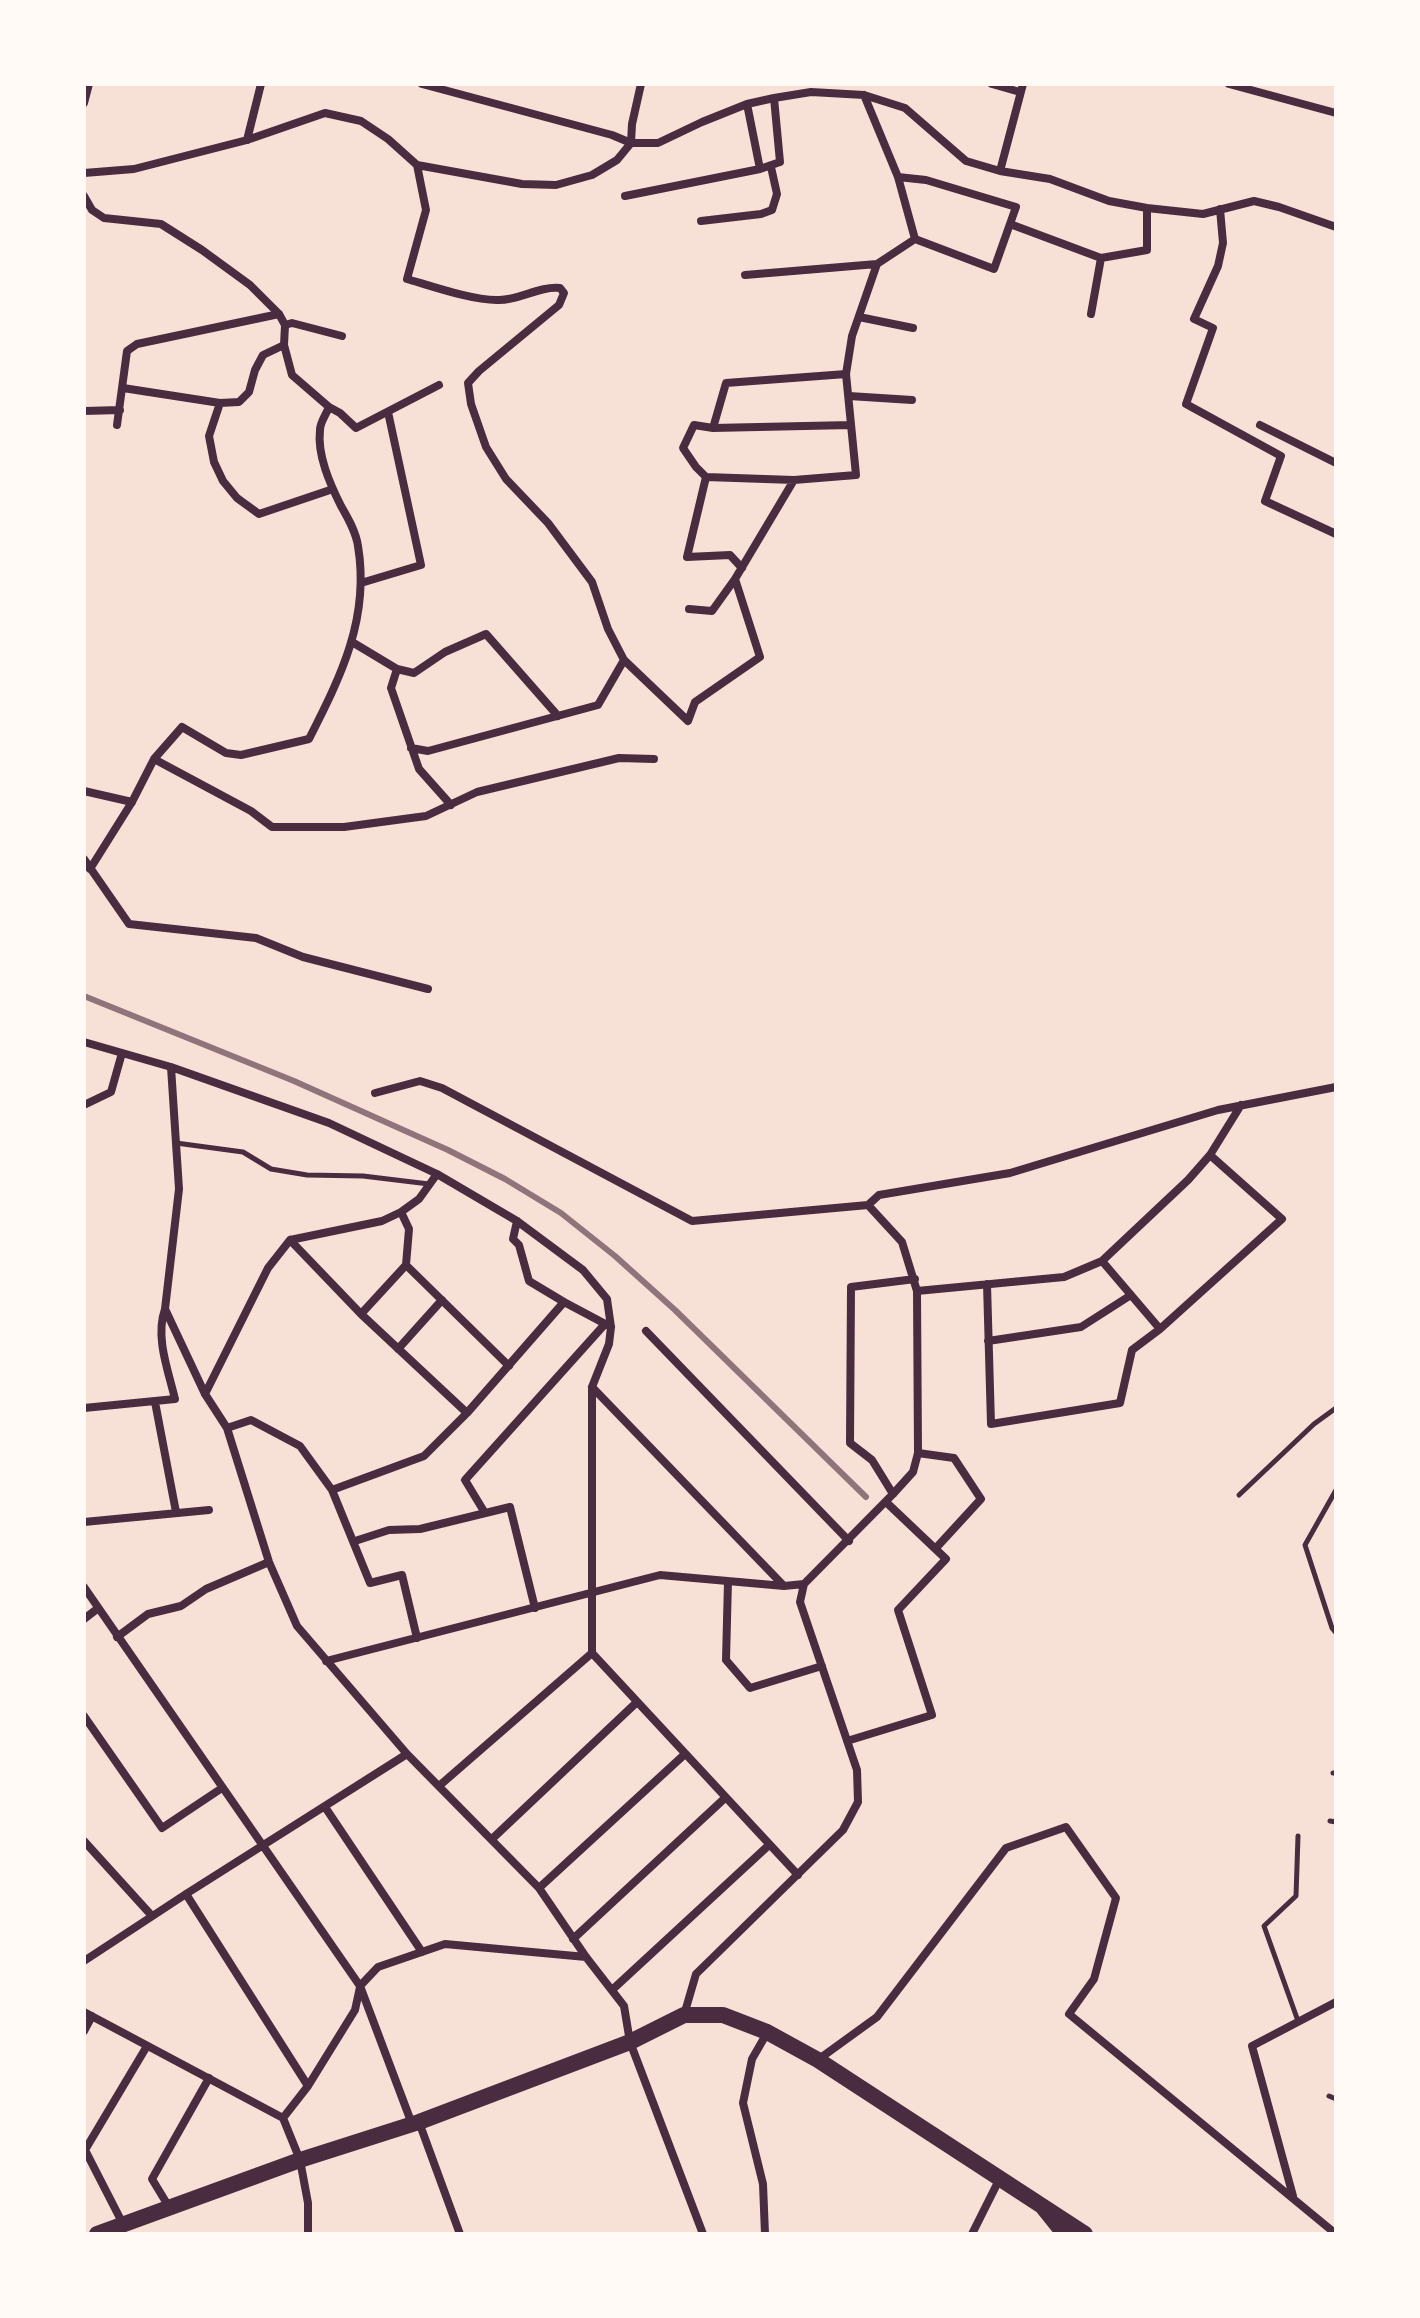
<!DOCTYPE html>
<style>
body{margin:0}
#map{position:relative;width:1420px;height:2318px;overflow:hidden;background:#f7e1d7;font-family:"DM Sans",sans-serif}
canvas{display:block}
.frame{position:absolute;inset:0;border:86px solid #fffaf5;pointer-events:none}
</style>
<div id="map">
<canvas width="1420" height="2318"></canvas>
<div class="frame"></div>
</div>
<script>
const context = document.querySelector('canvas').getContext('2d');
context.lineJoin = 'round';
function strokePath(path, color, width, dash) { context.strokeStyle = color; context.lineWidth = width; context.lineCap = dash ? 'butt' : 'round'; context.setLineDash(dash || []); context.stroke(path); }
const service = new Path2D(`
 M176,1143L243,1152L271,1169L307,1175L363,1176L429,1184
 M1336,1490L1305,1545L1332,1628L1336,1633
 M1239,1495L1314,1424L1336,1408
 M1333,1773H1336
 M1330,1821L1336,1822
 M1298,1836L1296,1896L1264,1926L1298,2021
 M1329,2096L1336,2099`);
const minor = new Path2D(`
 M422,84L612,135L631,143L632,124L641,84
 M992,84L1020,92
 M1229,84L1336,113
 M84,103L89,84
 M747,104L760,169
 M247,140L261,84
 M417,165L426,210L407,279C431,286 474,301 499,300C520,300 539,286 560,288L564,293L559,305L479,371L468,383L471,404L486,447L506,479L548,523L592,582L608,629L624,660L688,721L695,702L760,657L735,579L794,480L856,475L846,374L852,336L877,264L915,239L898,177L864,95
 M1000,171L1023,84
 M84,173L134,169L247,140L325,113L361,121L388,139L417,165L522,184L556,185L592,175L617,160L631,143H658L702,122L747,104L774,98L811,92L864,95L905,108L966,161L1000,171L1050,179L1109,201L1147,208L1203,214L1254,201L1279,207L1336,227
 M898,177L926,180L1016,207L994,269L915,239
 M84,196L92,210L104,218L161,224L202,250L250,285L279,314L285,325L284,345L292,375L329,407C326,415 320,422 320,430C317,455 330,484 341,506C348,518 356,532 358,546C370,618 341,676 309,739L241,755L226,753L182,727L154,759L132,802L90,869
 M625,196L760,169L780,162L774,98
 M1220,209L1223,243L1218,266L1194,319L1213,328L1186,404L1281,456L1265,501L1336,534
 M701,221L761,214L772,210L777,194L771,167
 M1010,224L1101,258L1147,250V208
 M745,275L877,264
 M1091,314L1101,258
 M859,317L913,328
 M285,325L292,323L342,336
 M846,374L726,383L713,428L851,425
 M123,388L220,403L239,402L249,392L255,370L263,355L284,345
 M849,396L912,400
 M220,403L209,436L214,462L223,481L237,498L259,514L333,489
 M329,407L340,413L356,428L439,385
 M84,411L120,410
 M117,425L127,351L137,344L279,314
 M1260,425L1336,463
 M713,428L694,425L683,448L696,467L706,477L794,480
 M706,477L687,557L730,555L742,568
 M361,583L421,565L388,412
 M689,609L712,611L735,579
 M352,642L397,669L391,688L419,769L451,805
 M397,669L414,673L445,652L486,634L558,716
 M411,748L428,751L598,705L624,660
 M154,759L251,811L272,827H344L426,816L477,792L619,758L654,759
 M84,791L132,802
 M84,859L129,924L256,938L303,957L428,989
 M84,1042L171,1067L329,1123L437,1174L517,1221L583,1270L607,1299L611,1327L609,1344L592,1387V1653L798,1875
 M375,1093L420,1081L442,1088L692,1221L868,1205L902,1242L917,1291
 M84,1105L111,1092L122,1053
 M868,1205L879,1195L1010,1173L1218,1110L1336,1087
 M401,1212L409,1229L406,1265L509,1366
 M517,1221L513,1239L519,1245L529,1281L564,1302
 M290,1240L361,1314L467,1413
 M1102,1261L1160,1329
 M987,1284L991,1424L1120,1403L1132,1350L1160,1329L1282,1219L1210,1155
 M165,1309L205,1394L227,1428L269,1562L297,1626L407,1754L539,1888L586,1957L624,2006L630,2042L703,2234
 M361,1314L406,1265
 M646,1331L849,1541
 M988,1341L1081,1327L1131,1295
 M398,1349L442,1300
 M592,1387L783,1585
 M205,1394L268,1268L290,1240L382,1221L401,1212L419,1199L437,1174
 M155,1402L176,1512
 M84,1408L175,1399C168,1370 155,1337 165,1309L179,1189L171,1067
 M227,1428L251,1420L300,1446L332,1490L424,1456L467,1413L564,1302L611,1327
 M918,1453L954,1458L981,1499L936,1548
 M332,1490L370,1583L402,1575L417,1638
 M893,1494L872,1460L850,1443L851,1287L915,1279
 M485,1513L465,1480L605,1324
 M84,1522L209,1510
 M355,1541L389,1530L420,1529L510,1507L535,1608
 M728,1581L726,1660L750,1688L822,1666
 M84,1587L360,1986L412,2124
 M84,1619L97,1609
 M117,1637L148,1614L181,1606L206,1589L269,1562
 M326,1661L660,1575L784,1586L804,1584
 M84,1716L162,1828L222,1788
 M847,1741L932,1715L898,1610L946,1559L886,1502
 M439,1786L592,1653
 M325,1807L422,1952
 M492,1839L637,1702
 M84,1841L152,1916
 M539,1888L685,1754
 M186,1894L308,2086
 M573,1939L725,1798
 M84,1961L186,1894L407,1754
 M360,1986L378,1967L445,1944L586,1957
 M612,1990L769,1845
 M84,2012L283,2118L300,2160L308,2203V2234
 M684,2015L696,1974L843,1830L858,1802L857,1770L800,1602L804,1584L893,1494L913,1472L918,1453L917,1291L1064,1277L1102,1261L1188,1180L1210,1155L1241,1105
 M84,2031L92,2016
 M819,2059L877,2017L1006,1848L1066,1827L1116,1898L1094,1979L1069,2014L1336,2234
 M283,2118L308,2086L355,2010L360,1987
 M419,2122L460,2234
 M84,2148L123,2224
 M85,2150L147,2046
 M1293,2196L1252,2046L1336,2002
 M169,2207L152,2179L209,2078
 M765,2234L763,2184L743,2103L752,2059L767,2033
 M972,2234L999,2180`);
const tertiary = new Path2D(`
 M1043,2209L1063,2234`);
const primary = new Path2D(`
 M97,2234L300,2160L419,2122L630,2042L684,2015H723L767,2032L818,2060L1085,2234`);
const rail = new Path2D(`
 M84,996L294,1081L448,1150L505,1179L561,1213L615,1256L675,1310L866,1497`);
strokePath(service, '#4a2c40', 5);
strokePath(minor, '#4a2c40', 8);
strokePath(tertiary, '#4a2c40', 14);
strokePath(primary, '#4a2c40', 16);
strokePath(rail, '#8f747c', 6);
</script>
